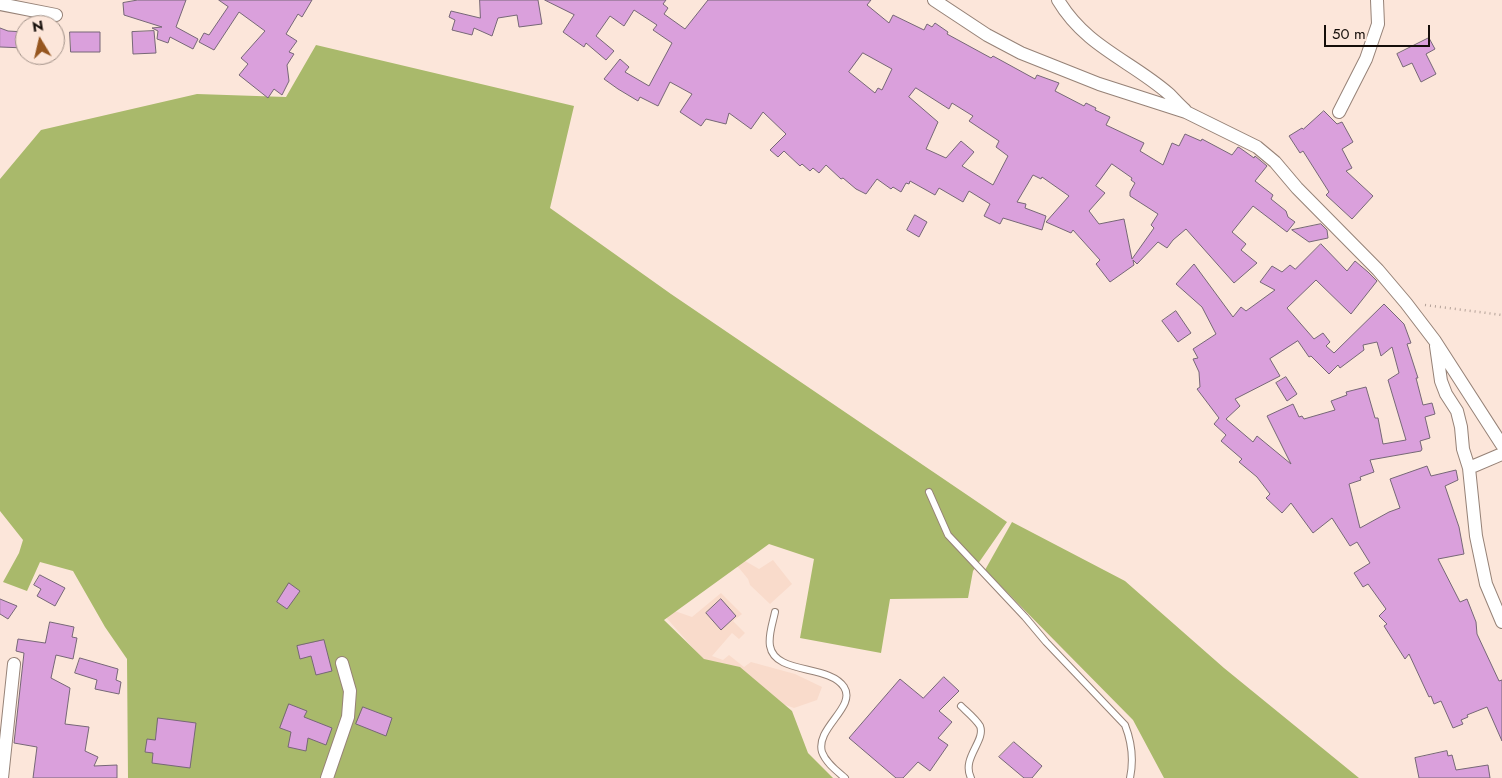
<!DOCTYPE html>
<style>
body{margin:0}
#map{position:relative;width:1502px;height:778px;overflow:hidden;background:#fce6da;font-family:Jost,sans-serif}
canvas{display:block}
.north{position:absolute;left:15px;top:15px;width:50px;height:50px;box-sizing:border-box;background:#fce6da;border:1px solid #a09087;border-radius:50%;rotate:351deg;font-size:14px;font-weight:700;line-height:20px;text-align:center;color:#150e0a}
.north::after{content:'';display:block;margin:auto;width:18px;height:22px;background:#96561f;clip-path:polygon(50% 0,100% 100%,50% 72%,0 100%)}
.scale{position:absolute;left:1324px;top:25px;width:106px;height:22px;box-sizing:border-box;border:2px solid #150e0a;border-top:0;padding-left:6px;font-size:15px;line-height:18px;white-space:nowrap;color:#150e0a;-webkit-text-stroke:4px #fce6da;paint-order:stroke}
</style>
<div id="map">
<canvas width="1502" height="778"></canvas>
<div class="north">N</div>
<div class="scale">50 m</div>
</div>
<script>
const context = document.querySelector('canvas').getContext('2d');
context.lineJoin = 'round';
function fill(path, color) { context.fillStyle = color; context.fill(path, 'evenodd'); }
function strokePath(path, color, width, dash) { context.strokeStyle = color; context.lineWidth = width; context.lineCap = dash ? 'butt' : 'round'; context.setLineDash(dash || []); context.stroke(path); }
const built = new Path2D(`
 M733,554L759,569L773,560L792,584L770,604L750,585L748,579L739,568L728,561Z
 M721,593L742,614L733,621L745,633L739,639L732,633L712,656L723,660L729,655L744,667L751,662L795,674L822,687L817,700L794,708L770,700L708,665L663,614L669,609L692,617Z`);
const forest = new Path2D(`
 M316,45L574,106L550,208L671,294L1007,522L973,571L968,598L890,599L881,653L800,638L814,559L769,544L664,620L704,659L740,667L792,711L808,753L833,778H128L127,659L105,627L73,571L40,562L27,591L3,582L19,553L23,540L0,511V179L41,130L197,94L286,97Z
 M1012,522L1125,581L1224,668L1359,778H1164L1133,720L985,570Z`);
const building = new Path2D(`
 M138,0H186L176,27L198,39L193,49L170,37L168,43L157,39L158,31L152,28L162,27L124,15L123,3Z
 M219,0H312L302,17L298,14L286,34L297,41L289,52L294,54L287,65L289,81L282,95L274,89L268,98L239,75L248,64L241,58L265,31L239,12L214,50L199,42L204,33L209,35L228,7Z
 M480,0H538L542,24L519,27L517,15L498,18L492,36L474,28L472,35L452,30L455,20L449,17L451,11L480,18Z
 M545,0H666L663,4L668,8L664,14L685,29L708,0H871L867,5L889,23L893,15L924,30L927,24L932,27L935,23L948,32L947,34L991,58L993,56L1035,79L1037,75L1059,83L1055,91L1084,106L1086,103L1096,108L1095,110L1110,117L1106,125L1144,143L1140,151L1163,165L1172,143L1179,146L1185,134L1201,141L1202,139L1232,155L1238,147L1240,148L1254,158L1255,156L1267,166L1255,181L1273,195L1271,199L1286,211L1288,217L1295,222L1287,232L1253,206L1232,232L1246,244L1241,250L1257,263L1234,283L1186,229L1173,240L1167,248L1158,242L1137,264L1133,260L1134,265L1110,282L1096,264L1100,260L1073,230L1071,233L1046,222L1069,196L1042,177L1041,179L1033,175L1017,202L1026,204L1025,208L1046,216L1042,230L1003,218L1000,224L984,216L990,204L969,191L963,202L939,188L935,195L910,181L909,184L906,183L901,192L893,187L891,189L877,179L866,194L856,189L843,178L841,179L826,165L819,173L813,168L810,171L802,164L800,166L784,151L778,157L770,150L786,134L763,112L751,129L729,113L726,124L706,119L701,126L680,112L692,94L670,82L658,106L640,97L638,101L618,89L604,79L620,59L629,67L625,72L649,86L672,43L653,30L657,25L634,10L624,26L610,16L596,36L614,51L606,60L586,43L584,47L563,32L574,15ZM863,53L892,69L882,90L878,88L875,93L849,72ZM916,88L949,109L952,103L973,116L969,121L999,141L996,147L1008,156L993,185L962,166L974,152L961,141L946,158L926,149L938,122L909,97ZM1112,164L1132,178L1131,180L1135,183L1130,192V196L1158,214L1151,225L1154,228L1132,259L1124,219L1099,224L1089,211L1105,193L1096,186Z
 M0,28L8,31L25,32V48L0,47Z
 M154,31L156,53L133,54L132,32Z
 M70,32H100V52H71Z
 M1429,38L1435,49L1426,54L1436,74L1421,82L1412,63L1403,67L1397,54Z
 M1324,111L1337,124L1342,122L1353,142L1342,149L1352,168L1346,171L1373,196L1352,219L1326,195L1329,192L1303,151L1300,153L1289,136L1302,128L1303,129Z
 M915,215L927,222L919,237L907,230Z
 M1321,224L1327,230L1328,238L1309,242L1292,230Z
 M1321,244L1347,271L1355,261L1368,272L1377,281L1351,314L1316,280L1287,308L1314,339L1323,333L1330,342L1326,346L1334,353L1384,304L1404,324L1411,343L1407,344L1418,378H1416L1423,405L1432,403L1435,414L1425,417L1430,438L1420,441L1422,449L1421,451L1370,460L1374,472L1360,477L1361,480L1349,484L1360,528L1389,512L1400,508L1390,479L1427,466L1431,476L1456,470L1458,480L1445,486L1459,527L1464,554L1438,559L1460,602L1467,599L1476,622L1477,634L1499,681L1502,680V741L1487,707L1467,715L1468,717L1461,720L1463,724L1453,728L1441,701L1434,704L1431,696L1429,697L1409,654L1405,659L1384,626L1387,624L1379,616L1386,609L1368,584L1363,587L1354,573L1370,563L1357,542L1350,546L1332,518L1313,533L1291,503L1282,513L1266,498L1270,494L1257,477L1239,462L1242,459L1221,441L1226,435L1214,424L1219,418L1197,389L1200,387L1199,372L1193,359L1198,358L1193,349L1216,334L1202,307L1176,284L1194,264L1233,317L1241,307L1246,311L1275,290L1260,282L1272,266L1282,272L1290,265L1295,269ZM1298,341L1309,357L1311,356L1329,374L1338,365L1340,368L1364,350L1363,345L1377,342L1381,356L1392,347L1399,373L1388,380L1406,440L1383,444L1378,418H1375L1366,387L1346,392L1347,395L1331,401L1335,410L1304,419L1302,416L1299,417L1293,404L1267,416L1291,464L1257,436L1253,442L1226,419L1240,406L1235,399L1280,376L1270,359Z
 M1176,311L1191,333L1178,342L1162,321Z
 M1286,377L1297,394L1287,401L1276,383Z
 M40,575L65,588L55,606L37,596L41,589L34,585Z
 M289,583L300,591L287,609L277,602Z
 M0,599L17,606L8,619L0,614Z
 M721,599L736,616L721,630L706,613Z
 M50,622L74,627L72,637L77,638L73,659L56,655L51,678L70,688L65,724L89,727L85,751L98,757L94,766L117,765V778H33L37,747L14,743L24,653L16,651L18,639L45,643Z
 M324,640L332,671L316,675L311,656L300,659L297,646Z
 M80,658L118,669L116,680L121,682L119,694L95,689L97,680L75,673Z
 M944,677L959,691L939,711L952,722L938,738L948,745L930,771L918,762L903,778H896L849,738L900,679L923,698Z
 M289,704L307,711L304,717L332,728L326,745L308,738L306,751L288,747L291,732L280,728Z
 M363,707L392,718L386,736L356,724Z
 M158,718L196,723L190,768L152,763L153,753L145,752L147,739L155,740Z
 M1014,742L1042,766L1032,778H1024L999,757Z
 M1447,751L1448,756L1452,755L1456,770L1488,765L1490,778H1419L1415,758Z`);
const path = new Path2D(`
 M1425,305L1502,315`);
const lane = new Path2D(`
 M929,492L948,535L1025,617L1046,642L1125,725C1132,743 1134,759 1130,778
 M775,612C773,622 768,635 770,646C775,675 829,664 844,687C857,707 815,728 822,752C826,763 837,771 845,778
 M961,706C966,711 976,719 980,726C986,741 961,758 971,778`);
const street = new Path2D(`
 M934,0L987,35L1021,53L1099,84L1186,112L1257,147L1275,162L1297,188L1378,270L1406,303L1435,341L1502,445
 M1058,0C1086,47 1130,60 1169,94C1174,99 1179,105 1185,110
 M0,4L56,15
 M1339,112L1366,59L1378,24L1377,0
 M1436,346L1441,381L1446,394L1457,411L1461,427L1463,449L1469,468L1476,536L1486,584L1502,622
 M1469,468L1502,454
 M2,778L14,664
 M327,778L348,717L350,691L342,663`);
fill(built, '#f9dbcb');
fill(forest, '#a9b96b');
fill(building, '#daa0dc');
strokePath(building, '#766776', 1);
strokePath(lane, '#968277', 8);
strokePath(street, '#968277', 14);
strokePath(path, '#b3a198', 2.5, [1, 4]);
strokePath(lane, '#fff', 6);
strokePath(street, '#fff', 12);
</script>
